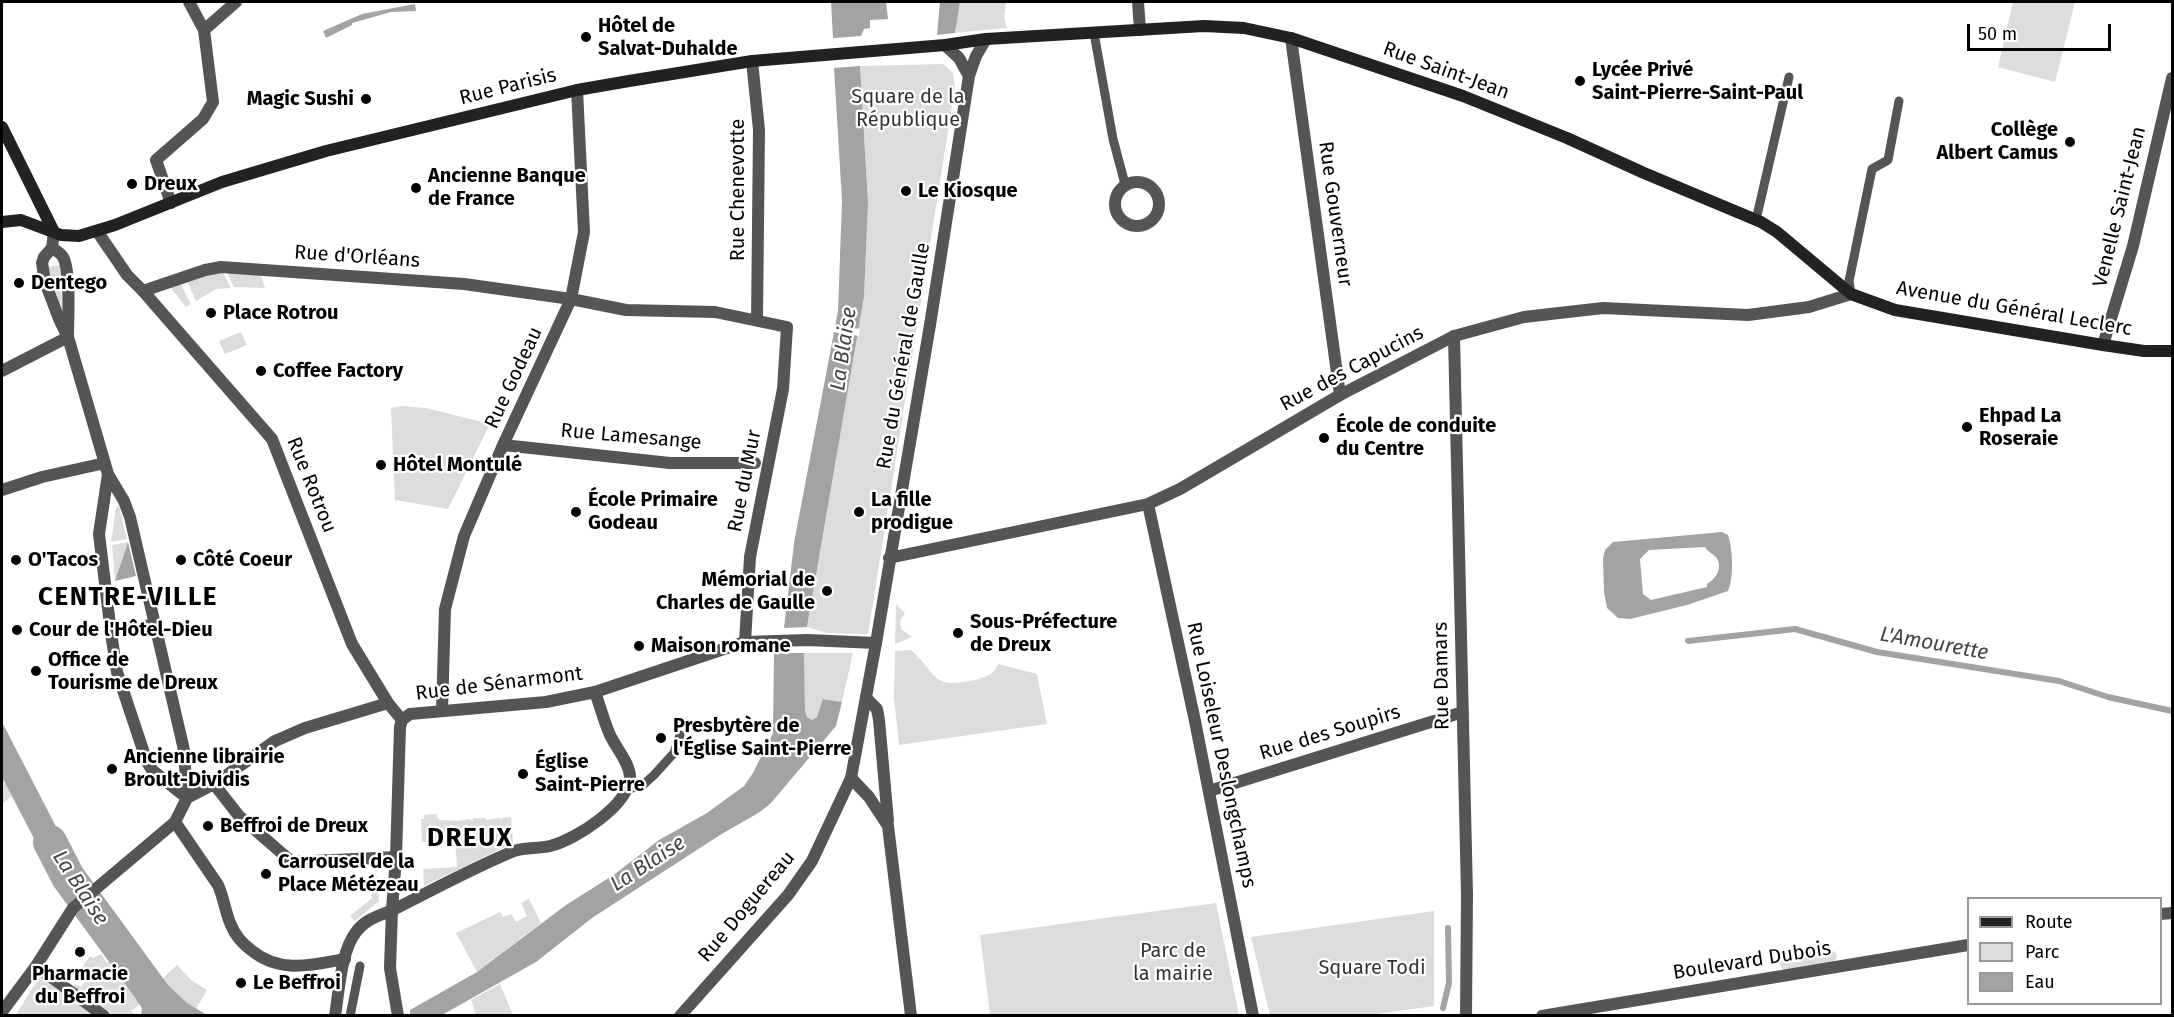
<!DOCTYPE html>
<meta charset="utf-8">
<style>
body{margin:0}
#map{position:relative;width:2174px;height:1017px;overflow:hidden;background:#fff;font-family:"Fira Sans",sans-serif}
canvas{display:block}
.frame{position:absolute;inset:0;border:3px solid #000;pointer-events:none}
.legend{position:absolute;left:1967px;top:897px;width:195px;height:108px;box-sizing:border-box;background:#fff;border:2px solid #999;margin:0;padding:8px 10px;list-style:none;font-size:18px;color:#000}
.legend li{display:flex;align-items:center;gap:12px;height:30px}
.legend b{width:30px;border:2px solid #999}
.scale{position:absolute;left:1967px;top:24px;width:144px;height:27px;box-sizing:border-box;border:3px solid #000;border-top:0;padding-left:8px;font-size:18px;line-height:21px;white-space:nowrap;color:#000;-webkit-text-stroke:4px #fff;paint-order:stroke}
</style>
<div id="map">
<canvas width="2174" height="1017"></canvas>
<div class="frame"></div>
<ul class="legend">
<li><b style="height:8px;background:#222"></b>Route</li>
<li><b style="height:16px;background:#dcdcdc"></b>Parc</li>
<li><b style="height:16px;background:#a3a3a3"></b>Eau</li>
</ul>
<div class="scale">50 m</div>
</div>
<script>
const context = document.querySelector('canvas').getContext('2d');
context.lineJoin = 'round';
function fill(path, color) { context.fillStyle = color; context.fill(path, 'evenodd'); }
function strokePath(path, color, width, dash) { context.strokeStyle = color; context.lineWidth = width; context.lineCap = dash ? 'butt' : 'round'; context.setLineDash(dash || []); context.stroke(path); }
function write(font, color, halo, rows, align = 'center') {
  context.font = font + ' "Fira Sans",sans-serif'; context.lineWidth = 4.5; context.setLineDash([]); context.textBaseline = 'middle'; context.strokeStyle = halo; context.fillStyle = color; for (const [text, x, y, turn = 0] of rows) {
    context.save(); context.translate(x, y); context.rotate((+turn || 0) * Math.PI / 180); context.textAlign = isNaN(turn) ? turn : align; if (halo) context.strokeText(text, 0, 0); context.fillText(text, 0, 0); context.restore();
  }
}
const green = new Path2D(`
 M960,2H1006L1004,17L1007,28L955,33Z
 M2013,2H2075L2055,82L1998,67Z
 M943,64L953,73L955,87L868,634L827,633L807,627L864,297L868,203L860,66Z
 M59,265L61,267L62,314H59L48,267Z
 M223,272L231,288L216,289L196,301L187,281L211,273Z
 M227,273L261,275L265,288L234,287Z
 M180,283L191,304L186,307L170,287Z
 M241,332L247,345L225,354L219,341Z
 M401,406L426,408L490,424L448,509L395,500L391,408Z
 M119,506L127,539L111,542L116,507Z
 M128,542L115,581L112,545Z
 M896,604L905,613L900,621L901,629L912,637L895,644Z
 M911,650C938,674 930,690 975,680C985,677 994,675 998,664L1037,674L1047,724L899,745L894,698L895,651Z
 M804,653H853L842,702L824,699L819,715L812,720L807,717L805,711Z
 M2,777L12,796L2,804Z
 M436,814L439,820L458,821L470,819L473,821V818H485L486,820L499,818L502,820V818L511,817L513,843L424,886L423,869L457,867L455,840L422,842L421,819H424V815Z
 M377,876L379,901L355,921L350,916L372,898L370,877Z
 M529,899L541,923L477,972L456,933L500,912L503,917L511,914L516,922L527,916L521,903Z
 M1216,903L1239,1015H990L980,935Z
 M1434,911V1006L1370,1015H1270L1251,937Z
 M1829,949L1835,952L1837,956L1835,961L1831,963L1787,969H1783L1779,964L1783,956Z
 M101,954L107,963L112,960L140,1004L131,1011L135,1015H113L73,988L76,984L81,987L87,978L86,973L81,969L90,956L93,958Z
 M177,965L191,980L207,990L196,1009L177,997L160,981Z
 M40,976L92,1015L15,1016Z
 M500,984L513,1015H476L471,1000Z`);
const water = new Path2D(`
 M831,2H886L888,19L870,20V28L864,29L861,36L833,38Z
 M940,2H960L955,33L937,35Z
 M415,4L416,11L391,12L352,23V25L326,38L323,31L362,14Z
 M860,66L868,203L864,297L807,627L784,628L794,543L838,311L842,201L834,68Z
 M1722,532L1728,535C1733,550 1734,577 1728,591L1687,605L1630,619L1618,618L1607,608L1604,592L1603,558L1605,550L1613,542ZM1705,547C1708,552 1712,553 1716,557C1723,567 1717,578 1707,584V587L1651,600L1643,594L1640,559L1649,550Z
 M128,542L136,576L115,581Z
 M774,653H804L805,711L807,717L812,720L817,717L823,699L842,702L836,726L771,803L760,812L720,835L592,918L536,962L442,1015H410V1010L477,972L566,905L615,874L659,840L707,813L744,786L753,773L773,733Z
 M2,722L81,875L64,891L62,896L40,850L2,777Z
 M99,898L125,931L150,969L177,997L207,1015H141L142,1008L81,917Z`);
const pier = new Path2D(`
 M834,325L860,329L859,336L833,332Z
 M135,947L138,951L116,967L113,962Z`);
const stream = new Path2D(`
 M1688,641L1795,629L1877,652L2059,681L2108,697L2172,711
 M1443,1008L1449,983L1448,928`);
const river = new Path2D(`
 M50,842L68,877L155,996L176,1016`);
const service = new Path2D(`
 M1094,33L1113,139L1125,184
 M1756,220L1789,77
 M1851,294L1849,281L1872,169L1888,160L1899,101
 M626,790L643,785L654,775L674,753L680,735
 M350,1016L360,966`);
const pedestrian = new Path2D(`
 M54,232L52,248L44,257L42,263L45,282L59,319L68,337L108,474L124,501L130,517L184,750L187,798
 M143,291L272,439L352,644L388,703L402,720
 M2,371L68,337C68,320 71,271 63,257C61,253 55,250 52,248
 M108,474L99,534L111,633L117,672L147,762L152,770L187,798
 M2,490L42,477L105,463
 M111,633L156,624
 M595,692L745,642L807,640L876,643
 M214,784L239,816L292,862L396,857
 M175,822L218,885C224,898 225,912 231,925C235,935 243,944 251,950C280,974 312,965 345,959
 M36,966L104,1016
 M2,1012L36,966L73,908L175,822L187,798L214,784L275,741L305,728L388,703`);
const minor = new Path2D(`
 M204,30L236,2
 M1291,38L1340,395
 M752,61L759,130L757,320
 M1115 204a22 22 0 1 1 44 0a22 22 0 1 1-44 0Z
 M171,203L156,160L203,119L213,102L204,30L189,2
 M97,231L127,275L143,291L205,270L221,267L464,284L571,299L626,310L715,312L787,327L783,389L750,557L745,642
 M1454,336L1467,894L1466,1016
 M2103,345L2133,246L2172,78
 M503,445L670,463H755
 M1148,504L1195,721L1253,1016
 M866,698L877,709L879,720L888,821
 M442,711L445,609L464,536L503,445L571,299L584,232L577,90
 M851,778L869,797L888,826L911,1016
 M1209,791L1463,712
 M335,1016C339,991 341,951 356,932C366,918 380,916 395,909C434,889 473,868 514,851C526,847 538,849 550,846C575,840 630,805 630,776C629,762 616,748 610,735C604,721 600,706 595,692L546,702L410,714L402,720L400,727L396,857L392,910L390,968L398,1016`);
const tertiary = new Path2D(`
 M1138,2L1140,30
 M945,45L959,58L969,76
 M889,558L1148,504L1180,489L1340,395L1454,336L1524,317L1603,308L1748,315L1809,307L1851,294
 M2160,914L2172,913
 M680,1016L788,895L812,861L851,778L876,643L930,325L969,76L976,56L986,39
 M1542,1016L1968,945`);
const secondary = new Path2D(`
 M2,127L54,232
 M2,222L21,220L61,235L79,236L115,225L222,182L326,151L577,90L629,81L752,61L945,45L986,39L1204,26L1244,28L1291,38L1463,96L1567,138L1644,173L1761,222L1777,232L1851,294L1895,310L2103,345L2144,351H2172`);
const markers = [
 [586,37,6,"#000"],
 [1580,81,6,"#000"],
 [366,99,6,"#000"],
 [2070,142,6,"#000"],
 [132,184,6,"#000"],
 [416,188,6,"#000"],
 [906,191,6,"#000"],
 [19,283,6,"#000"],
 [211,313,6,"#000"],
 [261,371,6,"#000"],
 [1967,427,6,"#000"],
 [1324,438,6,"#000"],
 [381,465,6,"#000"],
 [576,512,6,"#000"],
 [859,512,6,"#000"],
 [16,560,6,"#000"],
 [181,560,6,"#000"],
 [827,591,6,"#000"],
 [17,630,6,"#000"],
 [958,633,6,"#000"],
 [639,646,6,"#000"],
 [36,671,6,"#000"],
 [661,738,6,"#000"],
 [112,769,6,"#000"],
 [523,774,6,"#000"],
 [208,826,6,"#000"],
 [266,874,6,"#000"],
 [80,952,6,"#000"],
 [241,983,6,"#000"]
];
const poiNames = [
 ["Hôtel de",598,26],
 ["Salvat-Duhalde",598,49],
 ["Lycée Privé",1592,70],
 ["Saint-Pierre-Saint-Paul",1592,93],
 ["Magic Sushi",354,99,"right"],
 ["Collège",2058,130,"right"],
 ["Albert Camus",2058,153,"right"],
 ["Ancienne Banque",428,176],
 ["de France",428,199],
 ["Dreux",144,184],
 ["Le Kiosque",918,191],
 ["Dentego",31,283],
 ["Place Rotrou",223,313],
 ["Coffee Factory",273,371],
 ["Ehpad La",1979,416],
 ["Roseraie",1979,439],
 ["École de conduite",1336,426],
 ["du Centre",1336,449],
 ["Hôtel Montulé",393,465],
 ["École Primaire",588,500],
 ["Godeau",588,523],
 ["La fille",871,500],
 ["prodigue",871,523],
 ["O'Tacos",28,560],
 ["Côté Coeur",193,560],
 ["Mémorial de",815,580,"right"],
 ["Charles de Gaulle",815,603,"right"],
 ["Sous-Préfecture",970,622],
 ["de Dreux",970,645],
 ["Cour de l'Hôtel-Dieu",29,630],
 ["Maison romane",651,646],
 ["Office de",48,660],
 ["Tourisme de Dreux",48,683],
 ["Presbytère de",673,726],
 ["l'Église Saint-Pierre",673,749],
 ["Ancienne librairie",124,757],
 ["Broult-Dividis",124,780],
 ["Église",535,762],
 ["Saint-Pierre",535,785],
 ["Beffroi de Dreux",220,826],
 ["Carrousel de la",278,862],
 ["Place Métézeau",278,885],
 ["Pharmacie",80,974,"center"],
 ["du Beffroi",80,997,"center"],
 ["Le Beffroi",253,983]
];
const streetNames = [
 ["Rue Saint-Jean",1446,71,20],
 ["Rue Parisis",508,87,-14],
 ["Rue Chenevotte",738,190,-90],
 ["Venelle Saint-Jean",2120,207,-76],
 ["Rue Gouverneur",1335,214,82],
 ["Rue d'Orléans",357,257,4],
 ["Avenue du Général Leclerc",2014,309,10],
 ["Rue du Général de Gaulle",904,356,-80],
 ["Rue des Capucins",1352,369,-28],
 ["Rue Godeau",514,378,-65],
 ["Rue Lamesange",631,437,5],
 ["Rue du Mur",745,481,-79],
 ["Rue Rotrou",311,485,68],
 ["Rue Damars",1442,676,-91],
 ["Rue de Sénarmont",499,684,-7],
 ["Rue des Soupirs",1330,733,-17],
 ["Rue Loiseleur Deslongchamps",1221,755,78],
 ["Rue Doguereau",747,907,-50],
 ["Boulevard Dubois",1752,961,-9]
];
const parkNames = [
 ["Square de la",908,97],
 ["République",908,120],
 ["Parc de",1173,951],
 ["la mairie",1173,974],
 ["Square Todi",1372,968]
];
const waterNames = [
 ["La Blaise",844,349,-82],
 ["L'Amourette",1934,644,10],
 ["La Blaise",648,864,-33],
 ["La Blaise",80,888,57]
];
const districtNames = [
 ["CENTRE-VILLE",128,598],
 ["DREUX",470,839]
];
fill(green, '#dcdcdc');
fill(water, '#a3a3a3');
fill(pier, '#fff');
strokePath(stream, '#a3a3a3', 6);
strokePath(river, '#a3a3a3', 34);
strokePath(service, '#555', 9);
strokePath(pedestrian, '#555', 12);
strokePath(minor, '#555', 12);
strokePath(tertiary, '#555', 12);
strokePath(secondary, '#222', 12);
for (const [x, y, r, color] of markers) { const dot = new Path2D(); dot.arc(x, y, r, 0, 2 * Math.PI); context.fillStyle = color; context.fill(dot); strokePath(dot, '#fff', 2); }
write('bold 20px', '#000', '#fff', poiNames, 'left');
write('20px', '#000', '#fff', streetNames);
write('20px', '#333', '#fff', parkNames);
write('italic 21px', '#444', '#fff', waterNames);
context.letterSpacing = '1.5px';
write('bold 26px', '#000', '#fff', districtNames);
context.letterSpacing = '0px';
</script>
